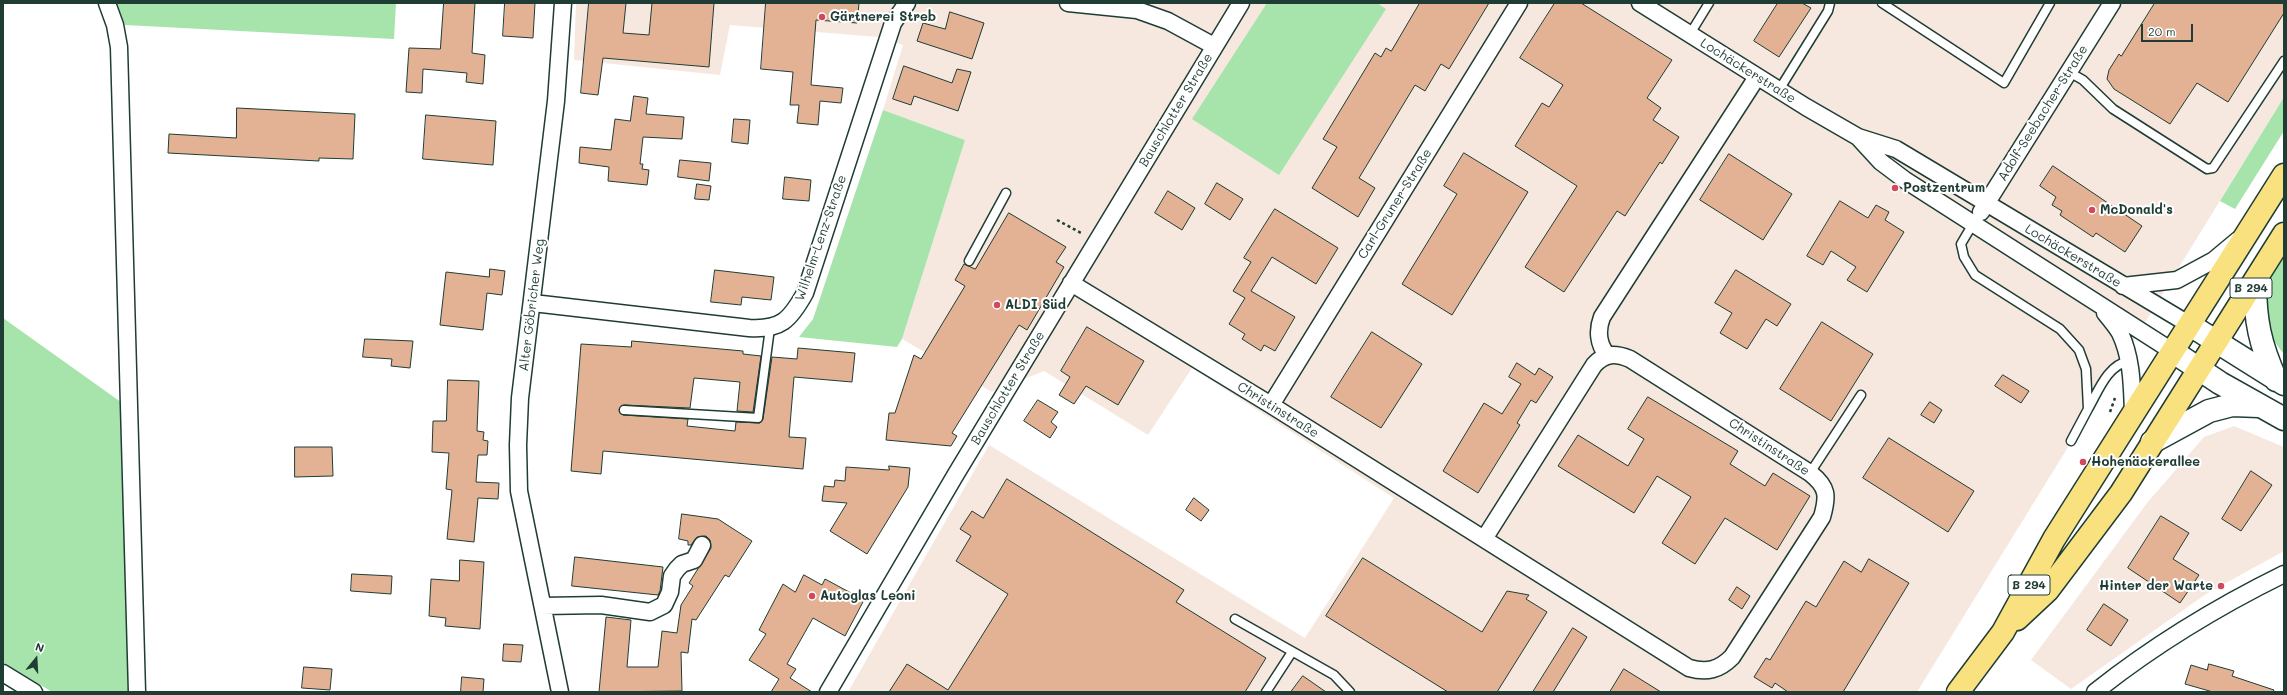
<!DOCTYPE html>
<meta charset="utf-8">
<style>
body{margin:0}
#map{position:relative;width:2287px;height:695px;overflow:hidden;background:#fff;font-family:Mali,sans-serif}
canvas{display:block}
.frame{position:absolute;inset:0;border:4px solid #1f3d34;pointer-events:none}
.north{position:absolute;left:16px;top:639px;width:40px;height:40px;-webkit-text-stroke:3px #fff;paint-order:stroke;rotate:18deg;font-size:11px;font-weight:700;line-height:16px;text-align:center;color:#1f3d34}
.north::after{content:'';display:block;margin:auto;width:14px;height:18px;background:#1f3d34;clip-path:polygon(50% 0,100% 100%,50% 72%,0 100%)}
.scale{position:absolute;left:2141px;top:24px;width:52px;height:18px;box-sizing:border-box;border:2px solid #1f3d34;border-top:0;padding-left:5px;font-size:12px;line-height:14px;white-space:nowrap;color:#1f3d34;-webkit-text-stroke:3px #fff;paint-order:stroke}
</style>
<div id="map">
<canvas width="2287" height="695"></canvas>
<div class="frame"></div>
<div class="north">N</div>
<div class="scale">20 m</div>
</div>
<script>
const context = document.querySelector('canvas').getContext('2d');
context.lineJoin = 'round';
function fill(path, color) { context.fillStyle = color; context.fill(path, 'evenodd'); }
function strokePath(path, color, width, dash) { context.strokeStyle = color; context.lineWidth = width; context.lineCap = dash ? 'butt' : 'round'; context.setLineDash(dash || []); context.stroke(path); }
function write(font, color, halo, rows, align = 'center') {
  context.font = font + ' Mali,sans-serif'; context.lineWidth = 4; context.setLineDash([]); context.textBaseline = 'middle'; context.strokeStyle = halo; context.fillStyle = color; for (const [text, x, y, turn = 0] of rows) {
    context.save(); context.translate(x, y); context.rotate((+turn || 0) * Math.PI / 180); context.textAlign = isNaN(turn) ? turn : align; if (halo) context.strokeText(text, 0, 0); context.fillText(text, 0, 0); context.restore();
  }
}
const built = new Path2D(`
 M576,3H2284V97L1917,692H848L989,445L1305,638L1394,498L1192,368L1148,435L1044,371L992,392L902,339L965,140L883,110L903,45L878,37L730,25L720,75L574,60Z
 M2234,426L2284,447V551L2206,594L2071,689L2031,660L2147,503L2204,437Z`);
const green = new Path2D(`
 M117,3H396L394,39L125,25Z
 M1267,3H1377L1386,9L1279,175L1192,119Z
 M2284,97V131L2235,209L2220,201Z
 M883,110L965,140L902,339L897,347L799,337L813,319Z
 M2284,252V354C2266,333 2258,306 2268,279C2271,270 2279,260 2284,252Z
 M3,318L125,405L128,692H52L3,662Z`);
const building = new Path2D(`
 M444,3H475L472,53L485,55L483,84L466,82L467,73L423,69L422,93L406,92L409,48L440,49Z
 M505,3H535L533,38L503,36Z
 M589,3H626L623,33L649,35L652,3H714L709,67L603,58L598,95L581,93Z
 M766,3H859L857,23L816,20L811,85L843,88L841,103L820,101L818,125L797,123L799,105H790L793,72L761,69Z
 M1420,3H1489L1449,69L1441,64L1425,91L1415,85L1359,178L1375,188L1358,217L1312,188L1337,147L1323,139L1375,53L1381,57L1386,48L1391,51Z
 M1555,3H1581L1672,60L1647,98L1661,108L1653,120L1679,137L1662,164L1660,162L1625,216L1617,211L1564,292L1525,267L1577,186L1515,146L1542,103L1549,107L1563,85L1520,58Z
 M1778,3H1802L1811,8L1779,57L1754,41Z
 M2155,3H2284V13L2228,102L2197,83L2170,124L2114,89L2107,79L2109,70L2119,54L2121,56Z
 M950,12L984,23L972,59L917,41L923,23L945,29Z
 M904,66L952,83L957,69L971,72L958,111L914,96L911,105L893,99Z
 M634,96L648,98L646,114L684,117L682,139L643,137L640,164H643L642,169L649,170L647,185L608,181L609,167L579,163L580,147L611,150L615,119L630,121Z
 M237,108L355,114L353,159L319,158V161L168,153L169,134L236,138Z
 M426,115L496,121L493,165L423,159Z
 M734,119L750,120L748,144L732,142Z
 M1464,153L1528,192L1452,315L1402,284L1457,194L1444,186Z
 M1729,154L1792,194L1763,240L1700,200Z
 M680,160L711,163L709,181L678,177Z
 M2053,166L2142,226L2125,252L2096,233L2093,237L2060,215L2062,211L2052,205L2056,197L2040,186Z
 M785,177L811,180L809,201L783,199Z
 M1217,183L1243,199L1230,220L1205,204Z
 M697,184L711,186L709,200L695,199Z
 M1168,191L1195,208L1182,230L1155,213Z
 M1840,201L1868,218L1876,205L1889,212L1885,220L1904,232L1867,292L1847,280L1856,267L1831,251L1823,265L1807,256Z
 M1275,209L1338,248L1316,284L1272,257L1251,291L1295,317L1275,351L1264,345L1261,351L1242,339L1245,334L1229,324L1245,298L1233,291L1251,262L1244,258Z
 M1009,213L1066,247L1056,262L1064,267L1027,330L1019,325L952,433L957,436L951,446L886,440L889,413H895L914,355L921,359L965,286L955,280L964,264L975,269Z
 M490,269L505,271L502,295L487,293L483,330L440,325L446,272L489,277Z
 M715,270L774,277L771,300L742,297L741,305L711,302Z
 M1736,270L1791,304L1777,326L1766,319L1747,349L1720,333L1732,313L1715,303Z
 M1822,322L1873,354L1831,421L1780,389Z
 M1087,327L1144,361L1118,405L1086,386L1074,404L1059,395L1070,377L1061,371Z
 M1372,332L1422,364L1381,428L1331,397Z
 M365,339L413,341L410,368L391,366L392,359L363,357Z
 M632,341L743,351V354L761,356L753,412L737,411L740,382L694,378L690,408L624,405L619,409L623,415L688,419L687,426L735,431L736,422L760,423L763,419L772,357L797,359L798,348L855,353L852,382L794,377L789,437L806,438L803,469L603,451L601,474L571,471L581,344L631,347Z
 M1517,363L1535,375L1539,368L1553,377L1536,403L1531,400L1517,423L1520,425L1478,493L1443,471L1484,403L1502,414L1521,384L1509,377Z
 M2003,375L2029,391L2021,403L1995,386Z
 M448,380L479,381L477,431L484,432L483,440L488,441L487,455H478L476,482L499,483L498,499L478,498L474,542L447,539L452,490L446,489L449,453L432,452L433,421H446Z
 M1648,397L1738,451L1730,464L1765,486L1773,473L1810,496L1777,550L1725,518L1695,564L1662,543L1691,497L1657,476L1634,513L1558,466L1578,435L1628,466L1644,439L1628,429Z
 M1038,400L1058,412L1051,422L1057,427L1050,438L1024,421Z
 M1930,402L1942,410L1934,423L1921,415Z
 M1889,438L1974,491L1948,532L1863,478Z
 M295,447H332L333,476L295,477Z
 M889,466L910,468L908,487L867,554L830,531L847,503L822,501L824,486L834,487L835,480L845,481L846,467L889,470Z
 M2251,471L2272,485L2241,531L2222,519Z
 M1007,479L1184,590L1176,602L1266,658L1245,692H889L907,664L948,690L1008,594L956,561L971,536L960,529L972,511L983,518Z
 M1194,498L1209,510L1201,521L1186,510Z
 M682,514L718,519L752,541L729,577L725,575L696,620L692,619L688,653L681,652L682,691L599,692L606,617L631,620L627,667H658L662,631L677,633L681,605L693,586L689,583L711,548L710,540L706,536L697,537L691,545H688V541L679,539Z
 M2161,516L2189,533L2173,559L2199,575L2180,603L2128,568Z
 M575,557L663,567L660,591L658,595L572,586Z
 M1363,558L1482,632L1507,591L1529,595L1526,599L1547,612L1497,692H1448L1326,616Z
 M1869,559L1909,583L1843,692H1788L1775,683L1772,688L1754,677L1766,658L1770,660L1806,601L1816,607L1844,561L1861,572Z
 M460,560L484,562L480,629L445,626L446,618L429,616L431,579L459,581Z
 M352,574L392,576L391,594L351,591Z
 M804,575L822,585L825,579L864,600L845,636L813,618L787,664L796,669L790,678L812,692H771L779,679L749,660L766,634L759,630L783,584L795,592Z
 M1737,587L1750,596L1742,609L1729,600Z
 M2104,604L2128,620L2111,646L2087,630Z
 M1573,628L1587,637L1553,692H1533Z
 M504,644L523,645L521,662L503,661Z
 M2209,664L2234,671L2232,676L2274,690L2273,692H2213L2185,684L2191,665L2207,670Z
 M304,667L332,669L330,690L302,688Z
 M1624,669L1661,692H1610Z
 M1303,676L1326,692H1291Z
 M462,677L484,679L483,692H461Z`);
const path = new Path2D(`
 M1057,220L1083,234
 M2110,412L2115,398`);
const lane = new Path2D(`
 M1882,3L2004,83L2050,3
 M1690,34L1709,3
 M2069,72L2083,80L2113,109L2207,169L2213,168L2284,61
 M1779,90L1828,11L1830,3
 M1974,222L1961,244L1964,257L1975,275L2060,329L2079,350L2086,369L2088,409L2071,441
 M969,261L1006,193
 M2088,409C2098,392 2107,365 2129,361
 M624,410L758,418L770,328
 M1810,473L1861,395
 M1235,619L1334,675L1350,692
 M1266,692L1292,652`);
const street = new Path2D(`
 M107,3L115,25L119,47L137,692
 M1068,3L1137,10L1168,21L1214,46
 M1640,3L1806,107L1858,137L1896,149L2190,325
 M1858,137L1881,162L1905,180L2172,351
 M1981,212L2112,3
 M1071,283L1271,405L1689,668C1707,673 1719,670 1732,657L1822,517C1828,496 1828,487 1810,473L1630,359C1615,353 1605,353 1594,365L1484,539
 M2123,286L2177,280L2214,260L2238,240
 M533,303L749,328C781,330 790,320 805,293L893,23L907,3
 M2105,313C2110,319 2116,326 2120,333C2132,358 2132,386 2133,413
 M1607,355C1598,344 1597,330 1602,317L1757,77
 M1271,405L1519,3
 M543,606L601,605L650,612L664,605L670,592L672,576L677,569L682,564L694,560L702,545
 M3,673L34,692
 M560,692L519,491L518,445L520,398L556,101L563,3
 M828,692L956,474L1241,3
 M2095,692C2154,645 2217,607 2284,574`);
const secondary = new Path2D(`
 M2255,282C2255,321 2260,344 2276,380
 M2190,325L2284,384
 M2172,351L2220,383L2284,419
 M2152,442L2209,411L2232,405L2259,406`);
const primary = new Path2D(`
 M2017,619L2048,590L2121,493L2284,234
 M1958,692L2003,632L2054,539L2284,175`);
const markers = [
 [822,17,4,"#d1495b"],
 [1895,188,4,"#d1495b"],
 [2092,210,4,"#d1495b"],
 [997,305,4,"#d1495b"],
 [2083,462,4,"#d1495b"],
 [2221,586,4,"#d1495b"],
 [812,596,4,"#d1495b"]
];
const shields = [
 [2251,288,42],
 [2029,585,42]
];
const shieldNames = [
 ["B 294",2251,288],
 ["B 294",2029,585]
];
const poiNames = [
 ["Gärtnerei Streb",830,17],
 ["Postzentrum",1903,188],
 ["McDonald's",2100,210],
 ["ALDI Süd",1005,305],
 ["Hohenäckerallee",2091,462],
 ["Hinter der Warte",2213,586,"right"],
 ["Autoglas Leoni",820,596]
];
const streetNames = [
 ["Lochäckerstraße",1748,71,32],
 ["Bauschlotter Straße",1176,110,-59],
 ["Adolf-Seebacher-Straße",2043,113,-58],
 ["Carl-Gruner-Straße",1395,204,-58],
 ["Wilhelm-Lenz-Straße",821,238,-71],
 ["Lochäckerstraße",2073,256,31],
 ["Alter Göbricher Weg",532,305,-83],
 ["Bauschlotter Straße",1008,388,-59],
 ["Christinstraße",1278,410,32],
 ["Christinstraße",1769,447,33]
];
fill(built, '#f7e8df');
fill(green, '#a6e4ab');
fill(building, '#e3b295');
strokePath(building, '#1f3d34', 1);
strokePath(lane, '#1f3d34', 11);
strokePath(street, '#1f3d34', 19);
strokePath(secondary, '#1f3d34', 25);
strokePath(primary, '#1f3d34', 25);
strokePath(path, '#1f3d34', 2.5, [3, 3]);
strokePath(lane, '#fff', 8);
strokePath(street, '#fff', 16);
strokePath(secondary, '#fff', 22);
strokePath(primary, '#fae180', 22);
for (const [x, y, r, color] of markers) { const dot = new Path2D(); dot.arc(x, y, r, 0, 2 * Math.PI); context.fillStyle = color; context.fill(dot); strokePath(dot, '#fff', 1.5); }
for (const [x, y, w] of shields) { const box = new Path2D(); box.roundRect(x - w / 2, y - 10, w, 20, 3); context.fillStyle = '#fff'; context.fill(box); strokePath(box, '#1f3d34', 1); }
write('bold 12px', '#1f3d34', null, shieldNames);
write('bold 13px', '#1f3d34', '#fff', poiNames, 'left');
write('13px', '#1f3d34', '#fff', streetNames);
</script>
